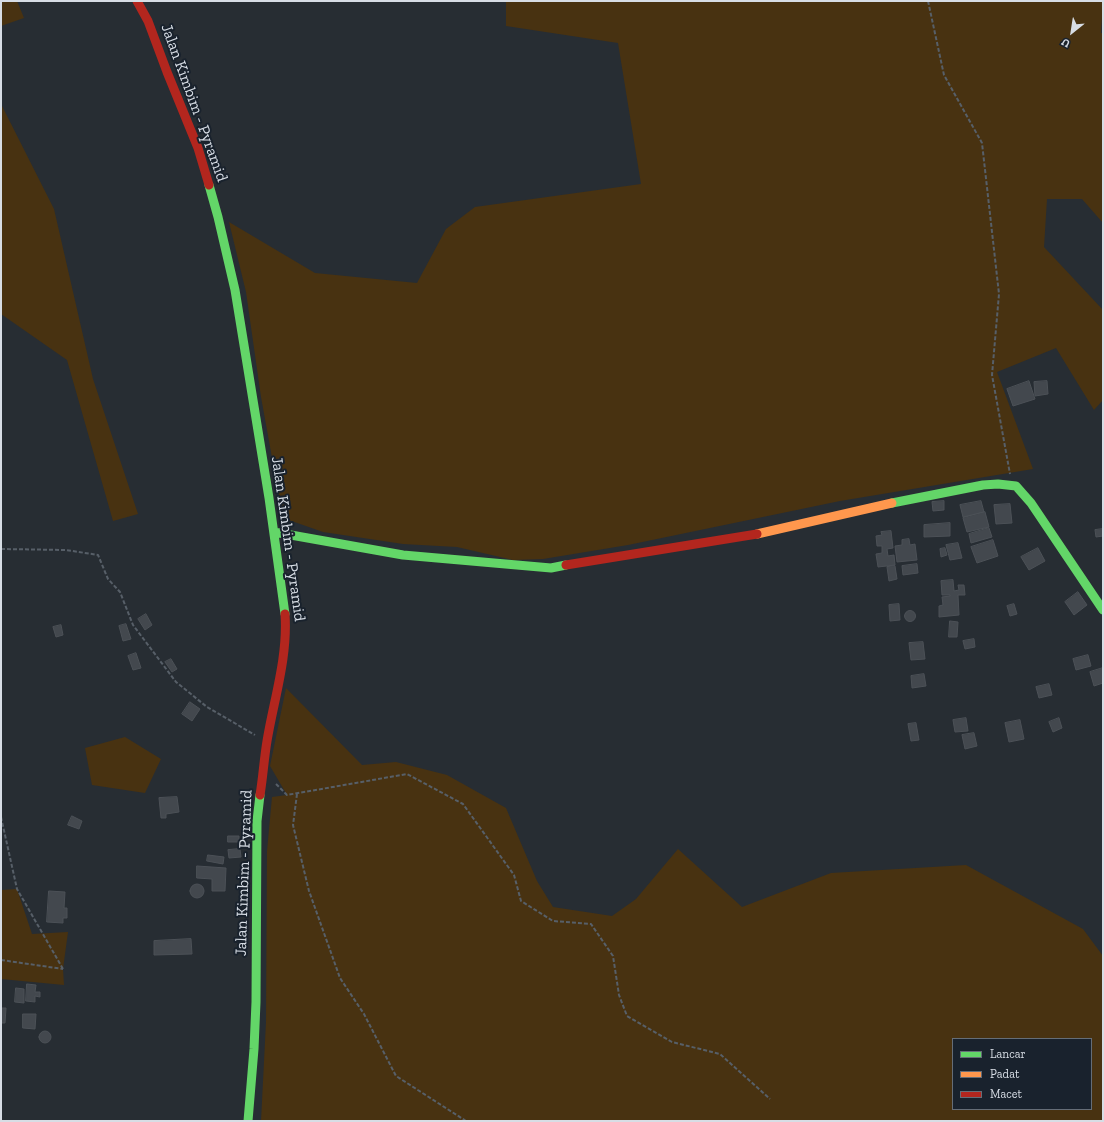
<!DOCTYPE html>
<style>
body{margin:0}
#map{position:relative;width:1104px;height:1122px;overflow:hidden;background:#272d33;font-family:"Zilla Slab",serif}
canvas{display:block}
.frame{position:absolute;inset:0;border:2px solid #d7dde5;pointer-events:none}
.legend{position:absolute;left:952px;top:1038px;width:140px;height:72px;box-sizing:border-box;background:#19222d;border:1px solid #656d77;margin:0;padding:5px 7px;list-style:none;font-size:12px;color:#d7dde5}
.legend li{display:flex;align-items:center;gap:8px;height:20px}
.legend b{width:20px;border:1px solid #656d77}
.north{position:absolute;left:1052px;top:12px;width:40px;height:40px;-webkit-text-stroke:3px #19222d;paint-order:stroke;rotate:210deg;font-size:11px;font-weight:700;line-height:16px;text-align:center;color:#d7dde5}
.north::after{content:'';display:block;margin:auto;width:14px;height:18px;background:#d7dde5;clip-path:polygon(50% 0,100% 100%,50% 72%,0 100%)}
</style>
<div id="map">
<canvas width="1104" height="1122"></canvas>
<div class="frame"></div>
<ul class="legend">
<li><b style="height:5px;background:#63d668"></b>Lancar</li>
<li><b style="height:5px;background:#ff974d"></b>Padat</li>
<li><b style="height:5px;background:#b3261e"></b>Macet</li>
</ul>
<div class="north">U</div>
</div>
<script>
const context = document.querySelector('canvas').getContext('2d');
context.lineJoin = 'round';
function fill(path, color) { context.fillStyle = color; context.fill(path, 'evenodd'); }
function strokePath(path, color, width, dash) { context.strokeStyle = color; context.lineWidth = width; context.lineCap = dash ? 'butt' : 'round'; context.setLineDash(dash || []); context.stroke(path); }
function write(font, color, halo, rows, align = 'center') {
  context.font = font + ' "Zilla Slab",serif'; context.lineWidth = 4; context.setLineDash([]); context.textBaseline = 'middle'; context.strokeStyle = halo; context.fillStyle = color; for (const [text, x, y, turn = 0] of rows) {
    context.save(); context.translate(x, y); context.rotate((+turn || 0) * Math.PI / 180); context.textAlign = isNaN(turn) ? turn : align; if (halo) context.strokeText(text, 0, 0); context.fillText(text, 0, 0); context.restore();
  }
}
const green = new Path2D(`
 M1,1H17L24,18L1,26Z
 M506,1H1103L1101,33H1103V223L1082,199H1047L1044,247L1103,310V400L1094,410L1056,348L997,372L1033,469L840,501L628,545L543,559L513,560L457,547L403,544L323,532L283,518L261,397L246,292L229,222L315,273L417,283L446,229L475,207L641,184L618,43L506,26Z
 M1,104L54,209L93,379L138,514L113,521L67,360L1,314Z
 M286,688L362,765L396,762L447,775L506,808L537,881L553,907L612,916L636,899L678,849L742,907L831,873L966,865L1083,929L1103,956V1121H261L266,1022L267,851L272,797L287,795L270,766ZM953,1039H1091V1109H953Z
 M125,737L161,759L145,793L92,785L85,748Z
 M17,889L32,934L68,932L63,969L64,985L1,979V890Z`);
const building = new Path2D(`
 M1029,381L1035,399L1013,406L1007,389Z
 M1047,381L1048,394L1035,396L1034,382Z
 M944,501V510L933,511L932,502Z
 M981,501L984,512L963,517L960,505Z
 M1010,504L1012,523L996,524L994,505Z
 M985,512L989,527L967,532L963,518Z
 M950,523V536L924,537V525Z
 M989,528L992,537L971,543L969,534Z
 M1103,529V536L1096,537L1095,530Z
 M891,531L893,548L887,549L888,556L894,555L895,565L878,567L876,554L882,553V546H877L876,536L882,535L881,532Z
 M909,539L910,545L915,544L917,560L897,562L895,546L902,545V540Z
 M993,540L998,556L977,563L971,547Z
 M958,543L962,558L950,560L946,545Z
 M945,548L947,555L941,557L940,549Z
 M1038,548L1045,561L1029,570L1021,557Z
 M917,564L918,573L903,575L902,566Z
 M895,566L897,579L889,581L887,567Z
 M953,580L954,591L959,590L958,585H964L965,595H958L959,615L939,617V606L943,605L942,597L950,596V595H942L941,581Z
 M1078,592L1087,605L1074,615L1065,602Z
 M899,604L900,620L890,621L889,605Z
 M1014,604L1017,614L1010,616L1007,606Z
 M904.5 616a5.5 5.5 0 1 1 11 0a5.5 5.5 0 1 1-11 0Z
 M146,614L152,625L145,630L138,619Z
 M950,621L958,622L957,637H949Z
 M126,624L131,639L123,641L119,626Z
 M61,625L63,635L56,637L53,627Z
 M974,639L975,647L965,649L963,641Z
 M923,642L925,659L911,660L909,643Z
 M136,653L141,668L133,670L128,656Z
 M1088,655L1091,666L1076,670L1073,659Z
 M171,659L177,669L172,672L165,662Z
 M1103,668V683L1094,686L1090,672Z
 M924,674L926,686L912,688L911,676Z
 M1049,684L1052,695L1039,698L1036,687Z
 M190,702L200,709L192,721L182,714Z
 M966,718L968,731L955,732L953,720Z
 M1059,718L1062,728L1053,732L1049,722Z
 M1020,720L1024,739L1009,742L1005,723Z
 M916,723L919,740L911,741L908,724Z
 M974,733L977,746L965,749L962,735Z
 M177,797L179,812L166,814V818H161L159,798Z
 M72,816L82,821L79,829L68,825Z
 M228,836H239V842H228Z
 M240,849L241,857L229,858L228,850Z
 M208,855L224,857L223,864L207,861Z
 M197,866L226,868L225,891H212V879L197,878Z
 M190 891a7 7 0 1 1 14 0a7 7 0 1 1-14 0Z
 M49,891L65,892L64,908H67V918H63V923L47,922Z
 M191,939L192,954L154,955V941Z
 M27,984L36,985L35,992H40V997L35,996V1002L26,1001Z
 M16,988L24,989V1003L15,1002Z
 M1,1008H6L5,1023H1Z
 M23,1014H36L35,1029L23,1028Z
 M39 1037a6 6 0 1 1 12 0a6 6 0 1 1-12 0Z`);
const path = new Path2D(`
 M928,1L944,75L982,143L999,294L992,375L1010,474
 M1,549L66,550L98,555L108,579L120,592L133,625L176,682L207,707L255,735
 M276,784L287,795L407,774L463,804L514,875L521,901L553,921L591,924L613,956L619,995L627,1016L672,1042L720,1054L770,1099
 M297,794L293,825L309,891L340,978L364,1014L396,1076L466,1121
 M1,817L17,889L63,969
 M1,960L63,969`);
const fast = new Path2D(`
 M209,185L218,217L235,290L269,498L285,614
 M892,503L983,485L998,484L1016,486L1031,503L1103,610
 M274,532L403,555L551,568L566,565
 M248,1121L254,1049L256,1002L257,821L260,795`);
const slow = new Path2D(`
 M757,534L892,503`);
const jam = new Path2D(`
 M137,1L148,21L167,72L198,148L209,185
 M566,565L757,534
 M260,795C263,777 264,759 267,741C274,699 288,657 285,614`);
const streetNames = [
 ["Jalan Kimbim - Pyramid",194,103,70],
 ["Jalan Kimbim - Pyramid",288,539,82],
 ["Jalan Kimbim - Pyramid",244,873,-88]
];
fill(green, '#483211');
fill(building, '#43484e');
strokePath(building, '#4c5157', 1);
strokePath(path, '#575f68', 2, [4, 2]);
strokePath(fast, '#63d668', 9);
strokePath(slow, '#ff974d', 9);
strokePath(jam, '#b3261e', 9);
write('16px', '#d7dde5', '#19222d', streetNames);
</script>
